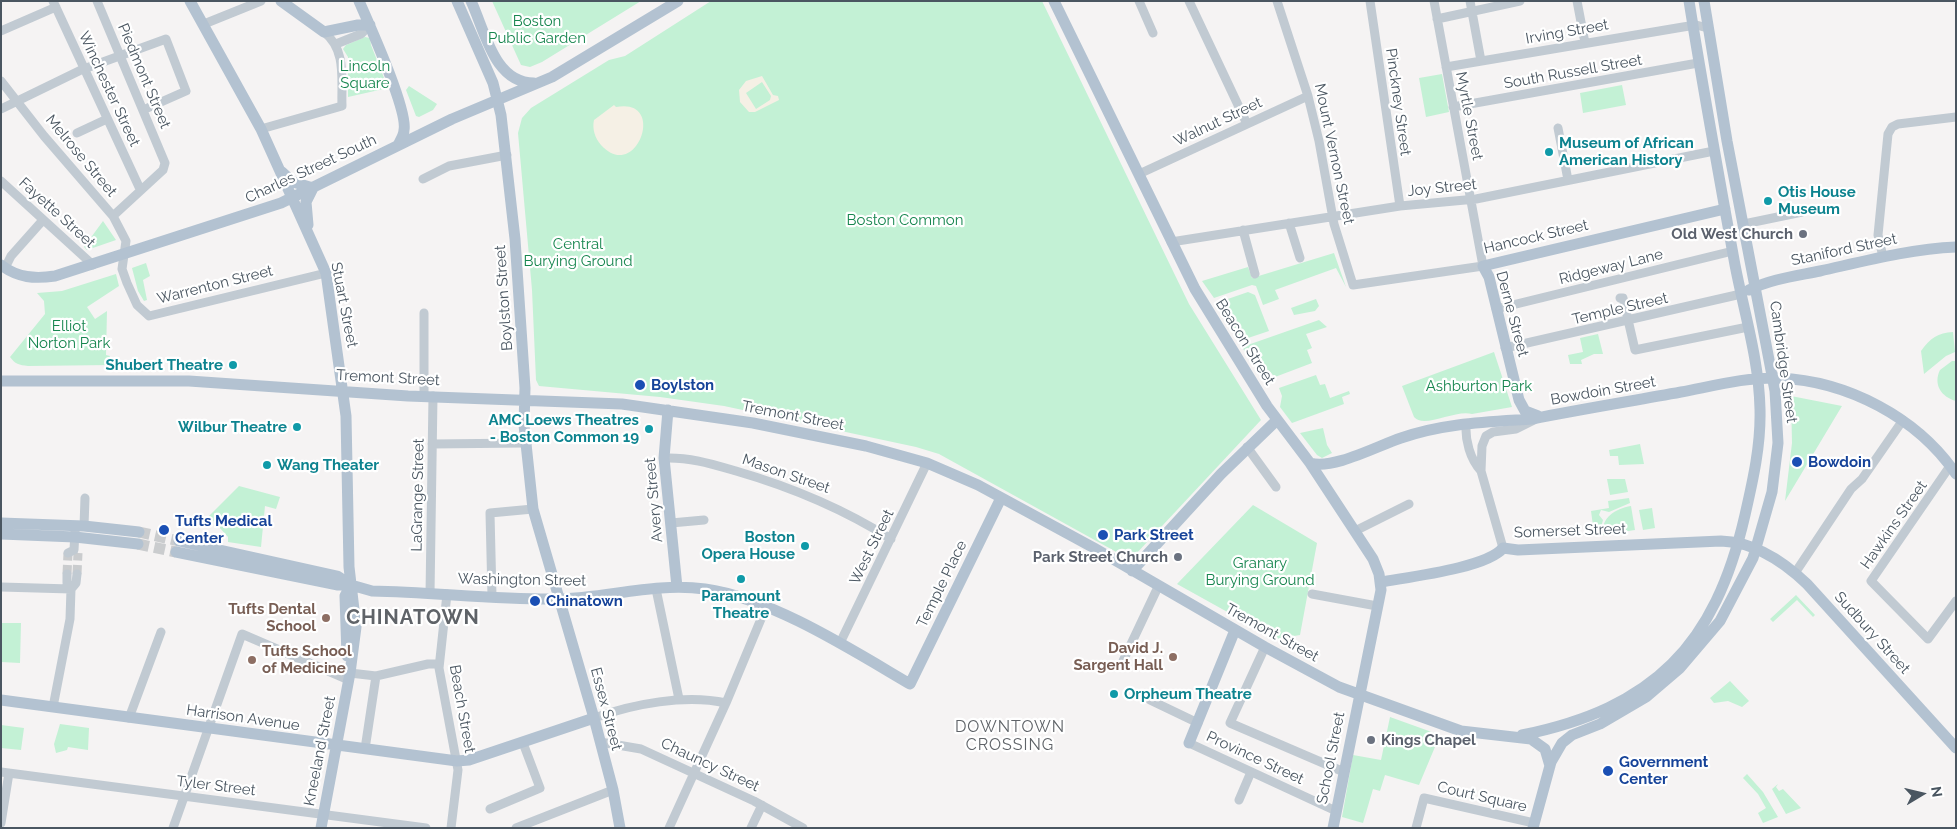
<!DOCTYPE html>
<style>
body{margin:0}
#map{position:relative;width:1957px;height:829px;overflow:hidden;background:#f5f3f3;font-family:Raleway,sans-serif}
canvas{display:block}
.frame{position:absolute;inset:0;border:2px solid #4a5661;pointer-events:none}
.north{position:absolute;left:1897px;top:769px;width:50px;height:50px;-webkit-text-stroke:4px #fff;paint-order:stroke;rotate:81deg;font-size:14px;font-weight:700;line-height:20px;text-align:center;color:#4a5661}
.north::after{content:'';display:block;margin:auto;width:18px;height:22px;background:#4a5661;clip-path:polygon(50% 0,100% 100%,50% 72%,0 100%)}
</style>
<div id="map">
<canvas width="1957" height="829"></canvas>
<div class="frame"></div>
<div class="north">N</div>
</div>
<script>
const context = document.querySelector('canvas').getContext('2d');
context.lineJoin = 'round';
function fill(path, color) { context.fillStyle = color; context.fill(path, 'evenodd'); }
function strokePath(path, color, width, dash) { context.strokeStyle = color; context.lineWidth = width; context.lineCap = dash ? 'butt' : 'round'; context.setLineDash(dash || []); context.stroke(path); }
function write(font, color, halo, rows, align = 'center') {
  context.font = font + ' Raleway,sans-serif'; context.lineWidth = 4.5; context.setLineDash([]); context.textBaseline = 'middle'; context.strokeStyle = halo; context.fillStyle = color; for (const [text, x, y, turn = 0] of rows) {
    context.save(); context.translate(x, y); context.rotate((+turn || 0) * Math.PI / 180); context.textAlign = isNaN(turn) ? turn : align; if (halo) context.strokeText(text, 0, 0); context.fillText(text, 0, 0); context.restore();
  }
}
const green = new Path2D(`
 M492,1H641L542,62L530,67L521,65Z
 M711,1H1042L1189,304L1261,420L1135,555L1127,556L1120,554L939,454L916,447L724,406L660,397L539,386L536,380L532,290L518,133L522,118L531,108L609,60L625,56Z
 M365,37L370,38L371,45L388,88L348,97V57L343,49L346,45Z
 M1442,74L1449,112L1426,117L1419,78Z
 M1622,85L1626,105L1583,113L1580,93Z
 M409,86L437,104L433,110L419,117L416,116L406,90Z
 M103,221L116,240L87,250L84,247Z
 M1334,253L1346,287L1336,268L1275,290L1279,299L1263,305L1256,286L1252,285L1214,298L1202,281L1248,267L1252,278Z
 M146,263L150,276L143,280L147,300L144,301L138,291L132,268Z
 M116,274L119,286L87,307L95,319L107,311L106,355L110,356L111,365L28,366C19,365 15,364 10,357L45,314L44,301L37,293L62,291Z
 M1248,292L1255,295L1269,331L1239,341L1218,304L1222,301Z
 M1316,299L1319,306L1315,311L1294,315L1291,308Z
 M1319,320L1327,327L1306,334L1312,348L1307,350L1312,363L1275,377L1264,366L1253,364L1242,347Z
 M1953,332L1955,352L1946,356L1924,374L1921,351C1930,338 1938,333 1953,332Z
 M1598,334L1603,354H1594L1581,360L1582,364H1570L1568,355L1583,352L1580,338Z
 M1494,352L1512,407L1472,414C1456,409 1424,429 1414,417L1402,386Z
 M1952,361H1956V401C1941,397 1933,384 1940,370Z
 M1316,375L1320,385L1325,384L1330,398L1349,391L1350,394L1342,397L1344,404L1292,423L1280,407L1282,396L1279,388Z
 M1791,396L1842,406L1785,501L1792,443Z
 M1323,428L1327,445L1332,453L1322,458L1317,455L1300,433Z
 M1640,444L1644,464L1619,465L1618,456H1610L1609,450Z
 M1607,479H1625L1628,492L1610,495Z
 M239,486L280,497L276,509L265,506L261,547L228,542V537L209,516Z
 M1629,498L1630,503L1609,512L1601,510L1599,515L1603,520L1600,531L1594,533L1591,511L1609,508L1608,501Z
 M1253,505L1317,543L1300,635L1276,639L1177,584Z
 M1631,506L1635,530L1603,535C1601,517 1615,509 1631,506Z
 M1652,508L1655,528L1643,530L1639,510Z
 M1796,595L1815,615L1813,617L1797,600L1773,622L1770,619Z
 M1,623H21L20,663L1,662Z
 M1730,681L1749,701L1742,707L1728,701L1714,703L1710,698Z
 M1390,717L1440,735L1419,785L1385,775L1380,791L1373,789L1363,823L1342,817L1353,755L1381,760Z
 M60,724L89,728L88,750L68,747L67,750L56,753L54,744Z
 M1,725L24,728L21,750L1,748Z
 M1747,774L1763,792L1778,817L1763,823L1758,813L1766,808L1758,794L1743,778Z
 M1778,784L1776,787L1779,791L1783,789L1801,808L1786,814L1772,789Z`);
const sand = new Path2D(`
 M762,76L773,95L778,96L779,100L755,112H749L740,102L739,90L746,81ZM762,82L771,96L770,100L756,109L746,93Z
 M614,105L616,107C668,97 636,184 601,145C595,138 592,129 594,120Z`);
const minorTunnel = new Path2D(`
 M67,574L68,553
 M77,574L78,553`);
const majorTunnel = new Path2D(`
 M139,532L179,541
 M138,544L176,552`);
const minor = new Path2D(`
 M53,1L140,189
 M97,1L165,163L163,170L113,216
 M1139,1L1153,33
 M1189,1L1247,124
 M1277,1L1308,96L1319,141L1334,224L1353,285L1483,266L1434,1
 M1370,1L1400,206
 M1470,1L1481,61
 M1577,1L1585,43
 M1437,19L1520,1
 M204,24L261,1
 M1,31L56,7
 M336,44L361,34L370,25
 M1446,67L1683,27L1696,25L1708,28
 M1,81L44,136L113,216L126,241L122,269L127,283L137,305L149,316L326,273
 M1453,107L1698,63
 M1,109L81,70L166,39L186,91L143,110
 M1558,128L1568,180
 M261,129L342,106C341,80 347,50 324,32
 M77,133L107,119
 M1139,174L1308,96
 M423,179L449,166L507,155
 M1,181L93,265
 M1289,223L1300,258
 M1744,224L1802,212
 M1243,230L1255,274
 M1171,242L1400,206L1476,199L1714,151
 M1883,257L1878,235L1888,134L1892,127L1898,124L1956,117
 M5,268L11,256L43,220
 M1620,298H1623L1635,350L1748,327
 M1496,309L1733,251
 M1505,348L1741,294
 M424,396V313
 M1466,424C1465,440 1470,459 1481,471L1503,548
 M432,444L525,443
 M1247,447L1276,487
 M664,458C690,457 712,464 736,471C791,487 842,508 891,539
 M1950,466L1871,581L1928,639L1956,601
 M1481,471L1482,446L1486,436L1493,432L1516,429L1534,420
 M671,523L704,520
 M84,526L85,498
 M1355,531L1409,504
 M68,553L74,550L75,531
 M1795,573L1851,489L1862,479L1903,420
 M1,587L71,589
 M71,589L76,583L77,574
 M656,589L679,699
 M430,594L433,396
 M447,594L439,668L458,770L451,828
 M1312,594L1377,606
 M492,596L490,513L533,509
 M840,643L927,463
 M1265,647L1230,723L1344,772
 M1123,661L1158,587
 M350,673L376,676L428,664H439
 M1150,700L1198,723
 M53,707L70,619L71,589L67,583V574
 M129,718L161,632
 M594,718C633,704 685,694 726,703
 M600,742L641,749L754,801L803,828
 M1189,743L1336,811
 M365,749L376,676
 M1,772L426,828
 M1239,800L1251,772
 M490,809L540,788L523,743
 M1,823L9,773
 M173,828L242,634L349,680
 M516,828L613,790
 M669,828L726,703L766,607
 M751,828L762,805
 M1416,828L1424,798L1534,823`);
const major = new Path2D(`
 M190,1L261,129L326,273L346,416L349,567L356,627L350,673L321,828
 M281,1L324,32L358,25H370
 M359,1C369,24 408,110 404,130C404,135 400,141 398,145
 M457,1L493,83L501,115L515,239L525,388L524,425L533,509L594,718L613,790L620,828
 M471,1C485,31 494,83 534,83
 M1054,1L1195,289L1267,406L1310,463L1373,559L1379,574L1381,590L1333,828
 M282,172L293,182L313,188
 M308,225L306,202L313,188
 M1,265C18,278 35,279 55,276L281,203L452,119L552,77L678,1
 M1749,290C1771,279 1796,276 1820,271C1865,261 1910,249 1956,247
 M1,381H189L408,396L622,404L753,423L866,446L927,463L978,485L1094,548L1265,647L1339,687L1461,731L1531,739L1545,749L1550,766
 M668,410L664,458L677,587
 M1538,416L1525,411L1519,400L1489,277L1483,266L1725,209
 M1310,463C1333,470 1377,446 1401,438C1444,423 1487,422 1532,419C1582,409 1632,401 1681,392C1713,386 1746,377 1779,378C1847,381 1917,417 1956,474
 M1,523L84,526L139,532
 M1,534L75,537L138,544
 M179,541L337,576L351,585
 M176,552L338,585H351L372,591C434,592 496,600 558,599C607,598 656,582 705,589C771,598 852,650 910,684L1001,498
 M1132,571L1221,474L1277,420
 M1381,582C1408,577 1487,568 1503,548L1518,550L1721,541C1755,542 1783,561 1807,584L1956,748
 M347,656L345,596L351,585
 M1,700L457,761L469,760L594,718
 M1522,735C1654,708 1715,646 1745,515C1753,480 1761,445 1760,409C1759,360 1744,312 1735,265C1719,177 1703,89 1689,1
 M1189,743L1235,630
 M1533,828L1551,762L1562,743L1572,735L1600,724L1646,697L1680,668L1720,621L1753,558L1772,492L1778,443L1775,391L1727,141L1704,1`);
const markers = [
 [1549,152,5,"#0f9aa8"],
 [1768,201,5,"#0f9aa8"],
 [1803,234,5,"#6b7280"],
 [233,365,5,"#0f9aa8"],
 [640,385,6,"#1a4fb4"],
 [297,427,5,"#0f9aa8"],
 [649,429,5,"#0f9aa8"],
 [1797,462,6,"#1a4fb4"],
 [267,465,5,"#0f9aa8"],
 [164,530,6,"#1a4fb4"],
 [1103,535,6,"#1a4fb4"],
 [805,546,5,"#0f9aa8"],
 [1178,557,5,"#6b7280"],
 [741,579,5,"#0f9aa8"],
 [535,601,6,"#1a4fb4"],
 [326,618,5,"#8d6e63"],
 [1173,657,5,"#8d6e63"],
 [252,660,5,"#8d6e63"],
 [1114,694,5,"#0f9aa8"],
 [1371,740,5,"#6b7280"],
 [1608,771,6,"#1a4fb4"]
];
const parkNames = [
 ["Boston",537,21],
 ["Public Garden",537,38],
 ["Lincoln",365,66],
 ["Square",365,83],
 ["Boston Common",905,220],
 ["Central",578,244],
 ["Burying Ground",578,261],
 ["Elliot",69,326],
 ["Norton Park",69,343],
 ["Ashburton Park",1479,386],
 ["Granary",1260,563],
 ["Burying Ground",1260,580]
];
const streetNames = [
 ["Irving Street",1567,32,-10],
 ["South Russell Street",1573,72,-10],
 ["Piedmont Street",144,76,67],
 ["Winchester Street",109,89,65],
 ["Pinckney Street",1398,102,82],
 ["Myrtle Street",1469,116,79],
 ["Walnut Street",1218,122,-25],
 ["Mount Vernon Street",1334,154,78],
 ["Melrose Street",81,156,50],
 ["Charles Street South",311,169,-25],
 ["Joy Street",1442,188,-6],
 ["Fayette Street",57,213,42],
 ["Hancock Street",1536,237,-13],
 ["Staniford Street",1844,250,-12],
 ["Ridgeway Lane",1611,267,-14],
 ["Warrenton Street",215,285,-14],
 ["Boylston Street",504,298,-94],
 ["Stuart Street",344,305,79],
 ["Temple Street",1620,309,-13],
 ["Derne Street",1512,314,75],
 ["Beacon Street",1245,342,58],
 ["Cambridge Street",1783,362,82],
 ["Tremont Street",388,378,3],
 ["Bowdoin Street",1603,391,-10],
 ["Tremont Street",793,416,11],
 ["Mason Street",786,474,19],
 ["LaGrange Street",418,495,-89],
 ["Avery Street",654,500,-95],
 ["Hawkins Street",1894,525,-55],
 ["Somerset Street",1570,531,-2],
 ["West Street",872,547,-64],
 ["Washington Street",522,580,1],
 ["Temple Place",942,584,-64],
 ["Tremont Street",1272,633,29],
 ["Sudbury Street",1872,633,48],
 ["Beach Street",462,709,80],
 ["Essex Street",606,709,75],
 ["Harrison Avenue",243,718,8],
 ["Kneeland Street",320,751,-79],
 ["Province Street",1255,758,25],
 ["School Street",1331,758,-79],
 ["Chauncy Street",710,765,25],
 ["Tyler Street",216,786,7],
 ["Court Square",1482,797,13]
];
const cultureNames = [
 ["Museum of African",1559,143],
 ["American History",1559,160],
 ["Otis House",1778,192],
 ["Museum",1778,209],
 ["Shubert Theatre",223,365,"right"],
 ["AMC Loews Theatres",639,420,"right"],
 ["- Boston Common 19",639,437,"right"],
 ["Wilbur Theatre",287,427,"right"],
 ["Wang Theater",277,465],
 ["Boston",795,537,"right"],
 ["Opera House",795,554,"right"],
 ["Paramount",741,596,"center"],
 ["Theatre",741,613,"center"],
 ["Orpheum Theatre",1124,694]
];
const worshipNames = [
 ["Old West Church",1793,234],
 ["Park Street Church",1168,557],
 ["Kings Chapel",1381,740,"left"]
];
const transitNames = [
 ["Boylston",651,385],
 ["Bowdoin",1808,462],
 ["Tufts Medical",175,521],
 ["Center",175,538],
 ["Park Street",1114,535],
 ["Chinatown",546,601],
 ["Government",1619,762],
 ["Center",1619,779]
];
const educationNames = [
 ["Tufts Dental",316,609],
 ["School",316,626],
 ["David J.",1163,648],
 ["Sargent Hall",1163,665],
 ["Tufts School",262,651,"left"],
 ["of Medicine",262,668,"left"]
];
const neighbourhoodNames = [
 ["DOWNTOWN",1010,727],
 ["CROSSING",1010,745]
];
const districtNames = [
 ["CHINATOWN",413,618]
];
fill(green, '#c3f1d5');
fill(sand, '#f5f0e5');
strokePath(minorTunnel, '#caccce', 9, [9, 4.5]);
strokePath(majorTunnel, '#caccce', 11, [11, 5.5]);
strokePath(minor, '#c1cad2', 9);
strokePath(major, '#b3c2d1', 11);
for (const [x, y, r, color] of markers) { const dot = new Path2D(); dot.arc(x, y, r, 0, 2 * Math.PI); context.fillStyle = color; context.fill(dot); strokePath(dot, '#fff', 2); }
write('15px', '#17864f', '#fff', parkNames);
write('15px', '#4a5661', '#fff', streetNames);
write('bold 15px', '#0d838f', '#fff', cultureNames, 'left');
write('bold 15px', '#5b616d', '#fff', worshipNames, 'right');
write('bold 15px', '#164399', '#fff', transitNames, 'left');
write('bold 15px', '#785e54', '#fff', educationNames, 'right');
context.letterSpacing = '1px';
write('16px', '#5f6368', '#fff', neighbourhoodNames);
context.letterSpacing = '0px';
context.letterSpacing = '1px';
write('bold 20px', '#5f6368', '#fff', districtNames);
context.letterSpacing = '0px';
</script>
